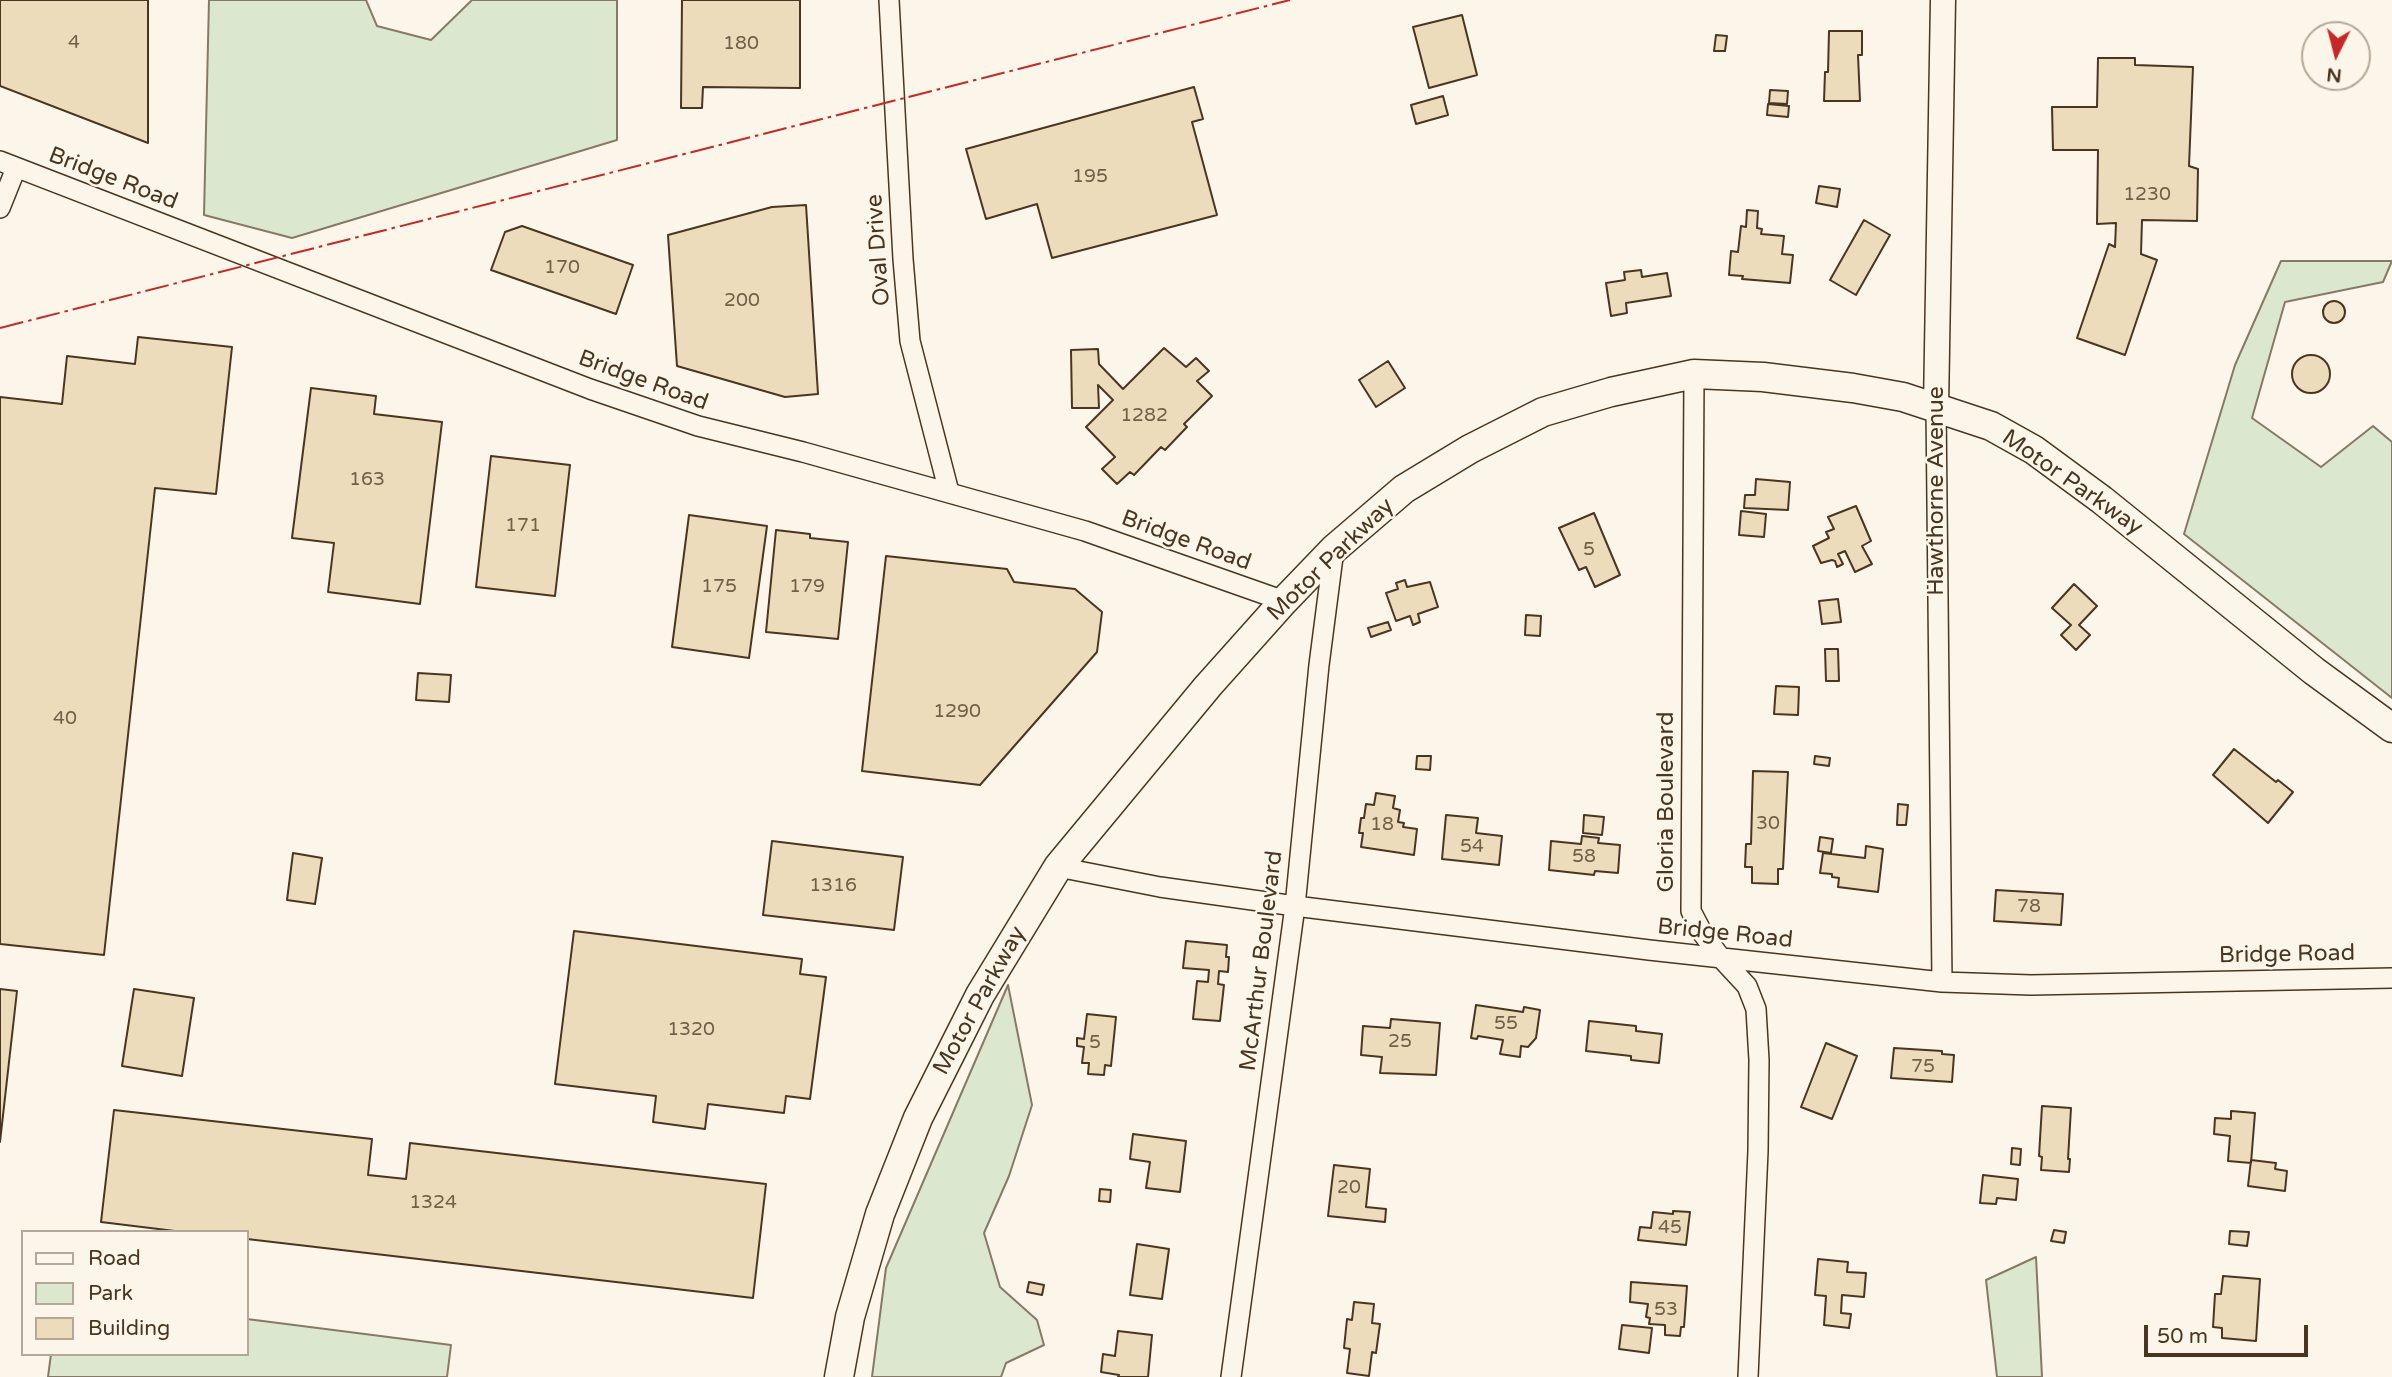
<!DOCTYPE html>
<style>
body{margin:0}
#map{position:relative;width:2392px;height:1377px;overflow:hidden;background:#fbf6e9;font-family:"Varela Round",sans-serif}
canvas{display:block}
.legend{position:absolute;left:21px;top:1230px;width:228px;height:126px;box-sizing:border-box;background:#fbf6e9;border:2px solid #b4a999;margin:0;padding:9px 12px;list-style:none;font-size:21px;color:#4a3520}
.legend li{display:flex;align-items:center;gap:14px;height:35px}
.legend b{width:35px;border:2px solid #b4a999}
.north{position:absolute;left:2301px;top:21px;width:70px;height:70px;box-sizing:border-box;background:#fbf6e9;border:2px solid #b4a999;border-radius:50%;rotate:186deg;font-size:19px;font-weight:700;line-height:28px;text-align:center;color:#4a3520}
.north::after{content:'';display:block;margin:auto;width:24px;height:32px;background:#c62828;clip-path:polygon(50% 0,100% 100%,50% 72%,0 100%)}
.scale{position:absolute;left:2144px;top:1325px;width:164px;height:32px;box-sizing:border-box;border:4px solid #4a3520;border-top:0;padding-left:9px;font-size:21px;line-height:24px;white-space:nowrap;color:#4a3520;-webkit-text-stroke:5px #fbf6e9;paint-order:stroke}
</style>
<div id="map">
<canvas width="2392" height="1377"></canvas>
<ul class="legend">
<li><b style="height:9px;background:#fbf6e9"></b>Road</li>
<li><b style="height:19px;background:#dce7d0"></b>Park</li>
<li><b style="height:19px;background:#ecdcbc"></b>Building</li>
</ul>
<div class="north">N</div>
<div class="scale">50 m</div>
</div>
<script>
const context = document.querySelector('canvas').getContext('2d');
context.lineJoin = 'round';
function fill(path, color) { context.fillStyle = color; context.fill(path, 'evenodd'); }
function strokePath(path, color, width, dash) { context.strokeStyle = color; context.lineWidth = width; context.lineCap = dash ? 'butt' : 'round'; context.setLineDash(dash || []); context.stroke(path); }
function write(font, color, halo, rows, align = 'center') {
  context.font = font + ' "Varela Round",sans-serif'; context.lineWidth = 5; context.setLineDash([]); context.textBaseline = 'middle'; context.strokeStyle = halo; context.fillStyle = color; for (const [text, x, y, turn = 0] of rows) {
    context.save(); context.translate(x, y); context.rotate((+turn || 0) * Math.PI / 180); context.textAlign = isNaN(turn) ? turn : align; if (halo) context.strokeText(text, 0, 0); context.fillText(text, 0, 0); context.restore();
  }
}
const green = new Path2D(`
 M209,0H366L377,26L431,40L472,0H617V140L292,238L204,215Z
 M2281,261H2392L2383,282L2285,302L2252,418L2321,467L2373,426L2392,442V698L2184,534L2235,365Z
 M1008,985L1032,1105L1009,1176L984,1233L1000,1287L1037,1320L1044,1345L1006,1363L1001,1377H872L886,1268Z
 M2036,1257L2042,1377H1997L1986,1280Z
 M247,1319L451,1345L447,1377H48L51,1354H247Z`);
const building = new Path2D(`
 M0,0H148V143L0,86Z
 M682,0H800V88L703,87L702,108H681Z
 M1462,15L1477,75L1429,88L1413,27Z
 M1829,31H1862V55H1858L1860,101H1824L1825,72H1828Z
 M1716,35L1727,36L1725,51H1714Z
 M2098,58H2135V65L2193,67L2189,166L2198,169L2197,221L2142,220L2141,254L2157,260L2125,355L2077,338L2109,244L2115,247L2116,223L2097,224L2098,150H2053L2052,107H2097Z
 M1194,87L1203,119L1192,122L1217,215L1052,258L1037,204L986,219L966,149Z
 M1770,90L1788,91L1787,104L1769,103Z
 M1443,96L1448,115L1416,124L1411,105Z
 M1768,104L1789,106L1788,117L1767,115Z
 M1819,186L1840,189L1837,207L1816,203Z
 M806,205L818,394L785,397L677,366L668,235L772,207Z
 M1747,210L1758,211L1757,228L1762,229L1761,234L1784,236L1782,254L1793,255L1790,283L1742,279L1743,276L1729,275L1731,251L1738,252L1741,226L1746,227Z
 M1864,220L1890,235L1856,295L1830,280Z
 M522,226L633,265L616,314L491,270L505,232Z
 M1641,270L1642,277L1667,273L1671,296L1626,303L1627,313L1611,316L1606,283L1625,280L1624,272Z
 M2323 312a11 11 0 1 1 22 0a11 11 0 1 1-22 0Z
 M138,337L232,347L216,494L155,488L104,955L0,944V397L62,404L67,356L135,364Z
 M1164,348L1186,367L1196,358L1209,371L1197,381L1212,396L1184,424L1187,427L1165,450L1161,447L1134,475L1130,472L1117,484L1102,469L1115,457L1086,427L1113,400L1098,385L1099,408H1072L1071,350L1098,349L1099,364L1123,389Z
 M2292 374a19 19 0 1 1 38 0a19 19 0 1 1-38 0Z
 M1388,361L1405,388L1376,407L1359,380Z
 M311,388L376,396L374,414L442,422L420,604L328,592L334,543L292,538Z
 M491,456L570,465L555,596L476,587Z
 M1756,479L1790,482L1788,510L1744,508L1745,495H1755Z
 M1856,506L1871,541L1862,546L1872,564L1855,572L1845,551L1838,554L1843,564L1837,567L1835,561L1832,560L1821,563L1813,546L1829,538L1826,532L1834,529L1828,517Z
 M1741,511L1766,514L1764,537L1739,535Z
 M1594,513L1620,575L1595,587L1586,567L1579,570L1559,528Z
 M689,515L767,526L749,658L672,647Z
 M776,530L810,534V538L848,542L838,639L766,632Z
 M886,556L1007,569L1014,582L1075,589L1102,612L1097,652L980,785L862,771Z
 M1405,580L1407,587L1430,582L1438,607L1418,614L1420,622L1413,625L1410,616L1396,621L1386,593L1398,589L1396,583Z
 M2074,584L2097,606L2079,625L2090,635L2076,650L2061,635L2071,625L2052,608Z
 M1838,599L1841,622L1822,624L1819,601Z
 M1526,615L1541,616L1540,636L1525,635Z
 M1388,622L1391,630L1371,637L1368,628Z
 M1825,649H1838L1839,681H1826Z
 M418,673L451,675L449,702L416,700Z
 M1776,686L1799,687L1798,715L1774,714Z
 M2234,749L2276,782L2278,780L2293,792L2268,823L2213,775Z
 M1417,756H1431L1430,770L1416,769Z
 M1815,756L1830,758L1829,766L1814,764Z
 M1753,771L1788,772L1783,869H1778V884L1752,883V867H1745L1746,844H1751Z
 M1376,793L1395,796L1393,808L1400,810L1398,822L1404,823L1403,827L1417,829L1414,855L1361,847L1363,833H1359L1361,818H1364L1366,804L1374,805Z
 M1898,804L1908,805L1906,825H1897Z
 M1446,815L1478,818L1476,833L1502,836L1499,865L1442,859Z
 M1584,815L1604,817L1602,835L1583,833Z
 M1582,836L1599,838L1598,843L1620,845L1618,873L1595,871L1594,875L1549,870L1551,841L1581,844Z
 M1820,837L1833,839L1831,853L1818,851Z
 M772,841L903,857L894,930L763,915Z
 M1866,846L1883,849L1878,892L1838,887L1839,878L1832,877V874L1820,873L1823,853L1865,858Z
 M293,853L322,858L315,904L287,900Z
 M1996,890L2063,894L2061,925L1994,921Z
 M574,931L802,959L800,974L826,977L810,1099L786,1096L784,1113L708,1104L705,1129L653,1122L656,1096L555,1084Z
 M1186,941L1227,945L1226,957H1229L1228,972L1219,971L1218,984L1224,985L1220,1021L1193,1019L1197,981L1208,982L1209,970L1183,968Z
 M0,989L17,991L0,1142Z
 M134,989L194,998L182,1076L122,1066Z
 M1476,1005L1523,1012L1524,1007L1540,1010L1536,1038L1528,1047L1521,1046L1520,1057L1500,1054L1503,1040L1478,1036L1477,1039L1471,1038Z
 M1087,1014L1116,1017L1111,1066L1105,1065L1104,1075L1088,1074L1089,1063H1082L1084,1047L1077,1046V1038L1084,1039Z
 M1391,1019L1440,1023L1436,1075L1380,1073L1382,1057L1361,1055L1363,1026L1390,1028Z
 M1589,1021L1636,1026V1031L1662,1034L1659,1063L1631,1060V1056L1586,1051Z
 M1826,1043L1857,1056L1832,1119L1801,1107Z
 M1894,1048L1942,1051V1054L1954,1055L1952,1082L1891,1078Z
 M2042,1106L2071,1108L2068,1159H2070L2069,1172L2041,1170L2042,1157L2039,1156Z
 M114,1110L372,1139L368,1175L406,1179L410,1143L766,1184L753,1298L247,1239V1232H183L101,1222Z
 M2231,1111L2255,1113L2251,1163L2228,1161L2230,1136L2214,1134L2215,1118L2231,1119Z
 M1133,1134L1186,1141L1180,1192L1146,1188L1150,1162L1130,1159Z
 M2012,1148L2021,1149L2020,1165L2011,1164Z
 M2251,1160L2276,1163L2275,1169L2287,1171L2285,1191L2248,1186Z
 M1334,1165L1370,1169L1366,1207L1386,1209L1385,1222L1328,1216Z
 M1983,1175L2018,1179L2016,1200L1997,1198L1996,1204L1980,1203Z
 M1100,1189L1111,1190L1110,1202L1099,1201Z
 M1673,1211L1690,1212L1686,1245L1638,1240L1640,1227L1651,1228L1653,1212L1673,1214Z
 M2054,1230L2066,1232L2064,1243L2051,1241Z
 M2230,1231L2249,1232L2247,1246L2229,1244Z
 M1137,1244L1169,1249L1162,1299L1130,1295Z
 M1818,1259L1848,1262L1847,1272L1866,1273L1864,1297L1842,1295L1841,1313L1851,1314L1849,1328L1824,1325L1826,1296L1815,1295Z
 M2223,1276L2260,1279L2256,1341L2222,1338V1328L2213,1327L2215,1294H2221Z
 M1029,1282L1044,1285L1042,1295L1027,1292Z
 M1631,1282L1687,1286L1684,1327H1681L1680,1336L1665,1335V1325L1649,1324L1650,1318L1646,1317L1648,1304L1630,1302Z
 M1354,1302L1374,1304L1372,1323L1380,1324L1376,1353L1372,1352L1369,1376L1347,1373L1350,1349L1344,1348L1347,1319L1352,1320Z
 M1622,1325L1652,1328L1649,1353L1619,1349Z
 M1118,1331L1152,1335L1148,1377H1118L1119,1375L1101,1372L1103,1354L1115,1356Z`);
const minor = new Path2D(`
 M889,0L903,259L910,341L949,492
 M0,161L590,389L698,426L803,452L1085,531L1284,601
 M0,208L16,168
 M1694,374L1691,911L1703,934L1721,958L1747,986L1756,1009L1759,1060L1758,1151L1748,1377
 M1936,407L1942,982
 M1058,867L1160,887L1295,906L1649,950L1942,982L2031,985L2392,978
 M1231,1377L1295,906L1319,665L1334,549`);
const tertiary = new Path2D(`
 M1936,407L1943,0`);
const secondary = new Path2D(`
 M839,1377L850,1317L880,1214L918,1118L980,995L1058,867L1208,686L1284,601L1334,549L1404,489L1470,449L1543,412L1611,392L1694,374L1763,377L1853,388L1903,397L1991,426L2034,450L2102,500L2314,671L2392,728`);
const power = new Path2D(`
 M0,328L1290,0`);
const numberNames = [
 ["4",74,43],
 ["180",741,44],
 ["195",1090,177],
 ["1230",2147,195],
 ["170",562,268],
 ["200",742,301],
 ["1282",1144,416],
 ["163",367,480],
 ["171",523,526],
 ["5",1589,550],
 ["175",719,587],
 ["179",807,587],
 ["1290",957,712],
 ["40",65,719],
 ["30",1768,824],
 ["18",1382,825],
 ["54",1472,847],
 ["58",1584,857],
 ["1316",833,886],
 ["78",2029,907],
 ["55",1506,1024],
 ["1320",691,1030],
 ["25",1400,1042],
 ["5",1095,1043],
 ["75",1923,1067],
 ["20",1349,1188],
 ["1324",433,1203],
 ["45",1670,1228],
 ["53",1666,1310]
];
const streetNames = [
 ["Bridge Road",113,179,21],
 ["Oval Drive",879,250,-94],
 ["Bridge Road",643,381,20],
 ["Motor Parkway",2072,483,35],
 ["Hawthorne Avenue",1937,491,-90],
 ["Bridge Road",1186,541,20],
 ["Motor Parkway",1331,560,-44],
 ["Gloria Boulevard",1667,802,-90],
 ["Bridge Road",1725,934,6],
 ["Bridge Road",2287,955,-1],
 ["McArthur Boulevard",1262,961,-83],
 ["Motor Parkway",980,1001,-61]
];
fill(green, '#dce7d0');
strokePath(green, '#887966', 2);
fill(building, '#ecdcbc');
strokePath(building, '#4a3520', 2);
strokePath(minor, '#4a3520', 22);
strokePath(tertiary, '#4a3520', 27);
strokePath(secondary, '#4a3520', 31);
strokePath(minor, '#fbf6e9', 19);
strokePath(tertiary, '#fbf6e9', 24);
strokePath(secondary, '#fbf6e9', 28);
strokePath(power, '#c62828', 2, [24, 5, 3.5, 5]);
write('19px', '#725f47', null, numberNames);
write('23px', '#4a3520', '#fbf6e9', streetNames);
</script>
